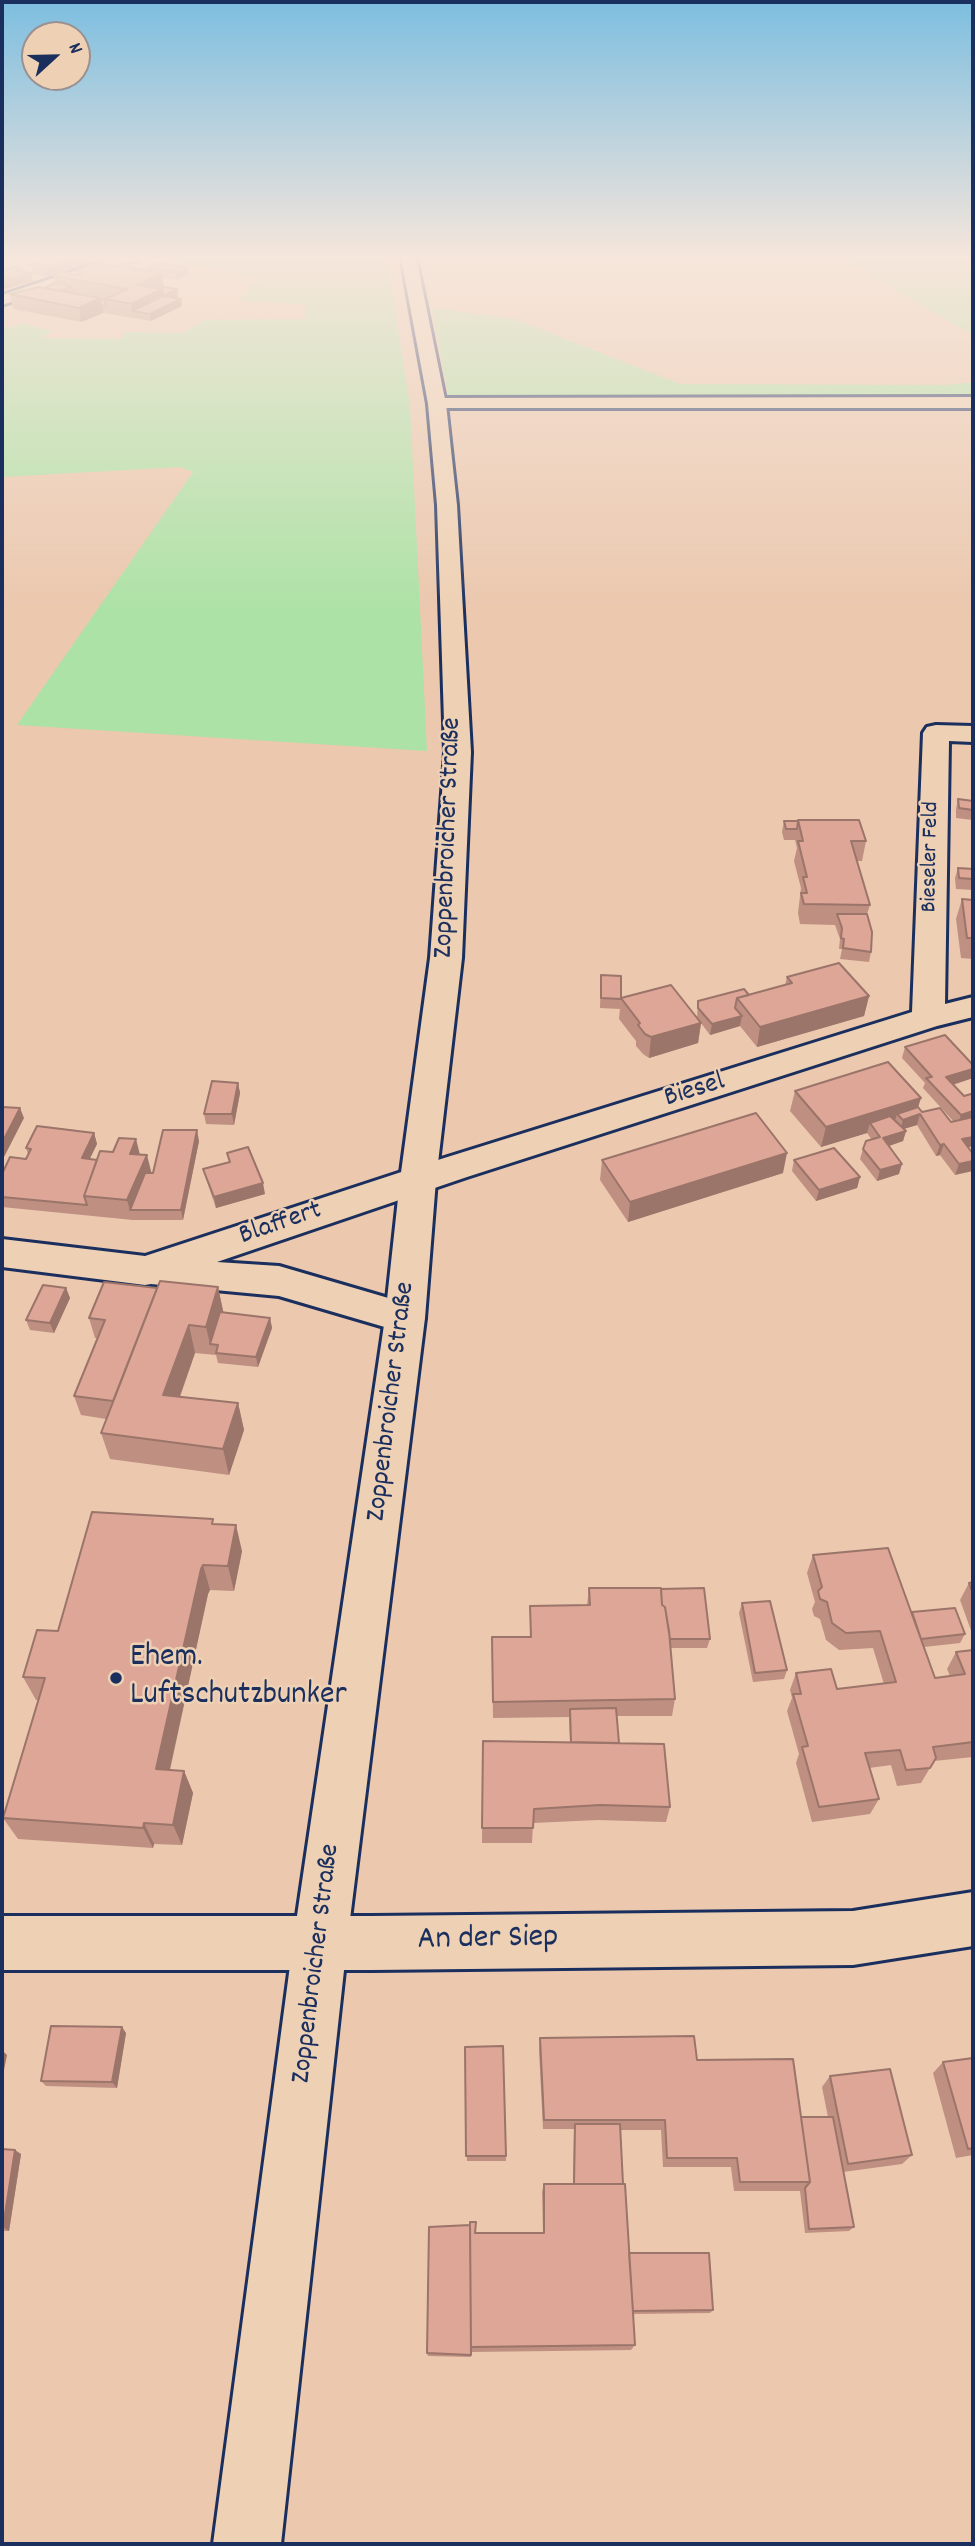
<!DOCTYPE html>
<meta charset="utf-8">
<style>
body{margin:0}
#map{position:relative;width:975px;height:2546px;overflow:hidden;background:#ebc8ae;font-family:Dekko,sans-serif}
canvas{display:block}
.frame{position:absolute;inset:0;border:4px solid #1b2f5e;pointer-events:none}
.north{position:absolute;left:21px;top:21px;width:70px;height:70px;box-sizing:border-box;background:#eed1b4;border:2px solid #9a9092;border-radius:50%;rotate:68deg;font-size:19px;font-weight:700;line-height:28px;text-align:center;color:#1b2f5e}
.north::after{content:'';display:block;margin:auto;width:24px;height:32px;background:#1b2f5e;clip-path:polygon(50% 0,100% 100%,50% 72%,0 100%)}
</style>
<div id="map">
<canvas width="975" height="2546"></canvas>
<div class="frame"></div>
<div class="north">N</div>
</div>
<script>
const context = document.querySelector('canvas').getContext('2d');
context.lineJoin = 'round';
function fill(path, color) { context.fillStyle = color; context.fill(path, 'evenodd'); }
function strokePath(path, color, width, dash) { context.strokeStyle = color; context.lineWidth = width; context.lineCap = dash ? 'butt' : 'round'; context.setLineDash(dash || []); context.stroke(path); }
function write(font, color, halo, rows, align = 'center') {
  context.font = font + ' Dekko,sans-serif'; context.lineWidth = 5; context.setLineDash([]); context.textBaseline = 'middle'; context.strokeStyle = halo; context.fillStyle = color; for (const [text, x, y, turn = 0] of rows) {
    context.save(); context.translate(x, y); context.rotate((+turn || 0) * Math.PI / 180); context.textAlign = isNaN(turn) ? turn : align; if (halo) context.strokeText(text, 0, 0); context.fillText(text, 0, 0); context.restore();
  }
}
const green = new Path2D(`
 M152,257H387L410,406L427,751L17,725L193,472L181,467L2,477V326L10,328L21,323L53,331L41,338L121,339L125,332L182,333L205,320L305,319L306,304L240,301L251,285L264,278L148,258Z
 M839,257H973V335Z
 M432,308L515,319L680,384L947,385L973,382V398L450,404Z`);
const minor = new Path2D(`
 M437,398L973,397V408H431L428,404L431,400Z
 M936,725L973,726V742L949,741L945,1004L973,997V1017L937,1026L467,1177L217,1262L279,1266L419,1307L425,1318L419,1329L405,1333L279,1296L151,1284L145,1285L2,1267V1239L145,1256L441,1159L912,1012L923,733L927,727Z
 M973,1892V1946L853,1965L372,1970H2V1916H372L853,1911Z`);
const tertiary = new Path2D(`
 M117,257H139L137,260L2,305V295Z`);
const secondary = new Path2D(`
 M401,257H416L446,404L457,505L471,752L462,958L436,1180L425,1318L347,1943L281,2544H213L293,1943L385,1318L400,1180L430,958L445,752L437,505L428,404Z`);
const wall = new Path2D(`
 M51,257H106L46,277L32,273L31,263L47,260V258Z
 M133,264L134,269L147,271L146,268L188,274L176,280L162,278L164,287L177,289L178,297L176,298L182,306L151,321L103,313L81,322L13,309L10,294L44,288L55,283L54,276L76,274L75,271ZM80,294L106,299L105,300L100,299Z
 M958,799L973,801V820L956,818V809Z
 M784,821H798L866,841L862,861H857L870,905L867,914L871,952L869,962L840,959L842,949H839L840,939L835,925L800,924L798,913L801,888L794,861L797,848L795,840H784L782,832Z
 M958,868L973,869V890L956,889L955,878Z
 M962,899L973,900V959L961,958L956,919Z
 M601,975L621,999L620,1009L600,1008Z
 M787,977L869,996L864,1016L757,1047L740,1026L710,1035L701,1023L698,1043L649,1058L643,1054L636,1046V1041L619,1019L621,998L697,1018L698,1001L749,995L785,985Z
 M905,1047L973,1078L953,1085L964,1096L969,1148L955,1175L940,1155L936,1156L917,1125L904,1129L906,1131L903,1141L889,1146L899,1174L877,1181L860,1159L863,1149L872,1140L867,1133L821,1147L790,1111L795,1091L921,1098L918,1107L922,1112L951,1122H954L923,1088L925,1083L902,1058Z
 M238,1083L240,1093L234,1125L206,1124L204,1114Z
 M94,1133L97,1144L89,1159L97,1160L139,1154L151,1173H153L199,1141L183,1220H133L2,1207V1174L26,1159L28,1154L26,1148Z
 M227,1153L265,1194L216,1208L206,1179L203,1169L229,1162Z
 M602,1160L783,1173L628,1222L600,1180Z
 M794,1160L860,1177L857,1188L816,1201L792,1171Z
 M218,1287L223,1312L270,1318L272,1328L258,1367L218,1363L216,1355L195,1353L180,1397L238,1403L244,1430L229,1475L110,1459L101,1433L106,1419L81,1415L74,1396L98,1338H95L89,1318L157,1288Z
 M66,1288L70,1298L54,1333L30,1330L26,1320Z
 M215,1524L242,1551L234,1591L210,1590L208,1594L170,1770L184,1771L193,1793L182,1845L154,1844L153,1848L18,1839L3,1818L38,1700H36L23,1677L58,1631Z
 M813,1555L912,1612L965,1634L960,1643L924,1647L935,1678L950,1676L947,1669L956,1652L973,1650V1757L934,1761L921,1783L897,1786L891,1765L869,1768L879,1799L870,1814L812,1822L796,1763L799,1754L787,1711L792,1698L790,1690L796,1673L837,1689L884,1684L873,1648L839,1650L826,1640L820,1619L814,1616L812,1609L815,1602L807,1573Z
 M973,1582V1636L960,1600L969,1583Z
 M589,1588L710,1639L707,1648H670L675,1699L672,1716H617L619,1743L670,1807L666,1822L598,1820L533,1823L532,1843H482L483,1741L570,1742L569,1717L493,1718L492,1637H530V1606L587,1605Z
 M742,1603L787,1670L784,1679L753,1682L739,1613Z
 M126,2033L117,2088L46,2086L41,2081Z
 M540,2038L697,2060L801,2117H828L822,2087L830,2076L912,2155L902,2164L843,2172L854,2227L849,2231L805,2233L800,2191H734L731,2167H663L661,2130H620L623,2184L629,2253L713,2310L710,2313L633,2314L635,2345L631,2350L471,2352V2357L428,2356L427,2353L476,2233H543L542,2192L544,2184H573L574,2129H543L539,2050Z
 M503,2046L506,2161H467L465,2047Z
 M973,2058V2155L956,2158L933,2073L943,2062Z
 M2,2149L21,2154L9,2231H2Z`);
const shadedWall = new Path2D(`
 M82,257H106L46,277L45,269Z
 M187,267L188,274L176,280L175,273Z
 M22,269L24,276L31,273L33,281L2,290V282L16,271Z
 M162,273L164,288L151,294L137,285Z
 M71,286L72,293L51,303L49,295Z
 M162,289H177L178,297L145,313L132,311L131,304Z
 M100,298L103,313L81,322L79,308Z
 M181,299L182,306L151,321L150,314Z
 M869,996L864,1016L757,1047L760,1027Z
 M742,1016L740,1026L710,1035L712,1024Z
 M701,1023L698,1043L649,1058L651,1037Z
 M973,1069V1078L942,1088L946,1077Z
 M238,1083L240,1093L234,1125L232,1114Z
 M921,1098L915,1116L920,1114L917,1125L900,1130L903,1120L897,1114L894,1124L870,1123L867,1133L821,1147L826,1127Z
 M20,1108L24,1118L2,1161V1143Z
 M973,1111V1120L957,1125L961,1115Z
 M197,1130L199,1141L183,1220L181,1210Z
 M906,1131L903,1141L880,1149L883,1138Z
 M94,1133L97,1144L85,1169L82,1158Z
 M973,1137V1146L959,1150L962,1139Z
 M136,1139L141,1159L130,1154Z
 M944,1144L940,1155L936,1156L940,1145Z
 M787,1153L783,1173L628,1222L630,1202Z
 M147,1155L152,1175L130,1210L133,1220L127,1200Z
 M973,1161V1171L955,1175L959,1164Z
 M902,1164L899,1174L877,1181L880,1170Z
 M860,1177L857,1188L816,1201L819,1190Z
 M263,1183L265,1194L216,1208L214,1197Z
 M218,1287L224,1315L210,1344L206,1327Z
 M66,1288L70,1298L54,1333L50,1323Z
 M270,1318L272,1328L258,1367L256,1357Z
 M189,1325L195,1353L171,1421L163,1395Z
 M238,1403L244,1430L229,1475L223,1449Z
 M236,1525L242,1551L234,1591L228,1566Z
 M203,1565L210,1590L208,1594L165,1791L156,1769L201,1569Z
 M184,1771L193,1793L182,1845L173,1825Z
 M144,1823L154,1844L153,1848L143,1828Z
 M122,2027L126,2033L117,2088L112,2082Z
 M2,2050L7,2055L2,2080Z
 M15,2150L21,2154L9,2231L3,2227Z`);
const building = new Path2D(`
 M51,257H82L45,269L30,265L35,264L31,263L50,259L47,258Z
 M125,263L133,264L126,267L162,273L137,285L162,289L131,304L105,299L127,289L54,276L63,272L77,275L82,273L75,271L91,265L118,266Z
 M159,263L187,267L175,273L146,268Z
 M14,267L22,269L16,271L31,273L2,282V272Z
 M55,283L71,286L60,291L44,288Z
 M152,285L177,289L163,296L162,289L149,287Z
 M39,287L100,298L79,308L10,294Z
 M163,296L181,299L150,314L132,311Z
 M100,299L105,300L106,306L101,305Z
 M958,799L973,801V810L959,808Z
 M798,820H859L866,841H851L870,905L804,904L801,893H807L803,877H807L798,841H803Z
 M784,821H798L797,829H786Z
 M958,868L973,869V879L959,878Z
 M962,899L973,900V938H967Z
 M837,914H867L872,932L871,952L843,948L844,939L841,938L842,928Z
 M839,963L869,996L760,1027L737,998L792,983L787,977Z
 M601,975L621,976V999L601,998Z
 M671,985L701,1023L651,1037L645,1034L638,1025L640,1023L621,998Z
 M744,989L749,995L737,998L735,1008L742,1016L712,1024L698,1008V1001Z
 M945,1035L973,1065V1069L946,1077L964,1096L971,1094L973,1096V1111L961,1115L926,1078L932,1077L905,1047Z
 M888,1062L921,1098L826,1127L795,1091Z
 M212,1081L238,1083L232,1114H204Z
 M2,1107L20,1108L2,1143Z
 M918,1107L922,1112L940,1108L951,1122L973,1117V1137L962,1139L973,1154V1161L959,1164L944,1144L940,1145L920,1114L903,1120L897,1114Z
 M756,1113L787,1153L630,1202L602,1160Z
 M890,1116L906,1131L883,1138L902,1164L880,1170L863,1149L866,1141L880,1137L870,1123Z
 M37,1126L94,1133L82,1158L97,1160L84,1196L87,1205L2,1197V1174L10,1157L26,1159L31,1149L26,1148Z
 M163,1130H197L181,1210H130L145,1173H153Z
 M119,1138L136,1139L130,1154L147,1155L127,1200L84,1196L100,1151L113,1152Z
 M248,1147L263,1183L214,1197L203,1169L230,1162L227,1153Z
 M834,1148L860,1177L819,1190L794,1160Z
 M160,1281L218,1287L206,1327L189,1325L163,1395L238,1403L223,1449L101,1433Z
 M104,1282L157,1288L113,1401L74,1396L105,1320L89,1318Z
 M43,1285L66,1288L50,1323L26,1320Z
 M220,1312L270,1318L256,1357L216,1353L218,1345L210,1344Z
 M92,1512L213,1519L212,1524L236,1525L228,1566L203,1565L201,1569L156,1769L184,1771L173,1825L144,1823L143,1828L3,1818L45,1678L23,1677L37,1630L58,1631Z
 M888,1548L935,1678L965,1674L956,1652L973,1650V1742L933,1747L936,1758L930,1768L906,1770L900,1750L865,1753L879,1799L819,1807L802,1747L808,1746L793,1694H801L796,1673L831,1669L837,1689L896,1682L880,1631L846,1633L832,1623L827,1602L820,1599L818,1591L822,1587L813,1555Z
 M973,1582V1594L969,1583Z
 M589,1588H661L662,1605L665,1607L669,1631L675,1699L493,1702L492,1637H531L530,1606L590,1605Z
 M704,1588L710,1639H670L665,1607L662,1605L661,1589Z
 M770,1601L787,1670L755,1673L742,1603Z
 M955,1608L965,1634L921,1639L912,1612Z
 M616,1708L619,1743L571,1742L570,1709Z
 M483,1741L664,1744L670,1807L600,1805L534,1809L533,1828H482Z
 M51,2026L122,2027L112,2082L41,2081Z
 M694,2036L697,2060L793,2059L810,2182H740L737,2158H667L665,2120H544L540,2038Z
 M503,2046L506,2156H466L465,2047Z
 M973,2058V2148L968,2149L943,2062Z
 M890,2069L912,2155L848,2164L830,2076Z
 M801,2117H833L854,2227L809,2229L805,2188L810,2182Z
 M575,2124H620L623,2184H574Z
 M2,2149L15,2150L3,2227H2Z
 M544,2184H625L635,2345L471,2347L470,2222H476L475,2233H544Z
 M470,2225L471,2355L427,2353L429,2227Z
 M629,2253H709L713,2310L633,2311Z`);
const markers = [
 [116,1678,7,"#1b2f5e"]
];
const farStreetnames = [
 ["Bieseler Feld",932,857,-89]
];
const streetNames = [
 ["Zoppenbroicher Straße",450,838,-88],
 ["Biesel",695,1092,-17],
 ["Blaffert",281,1225,-19],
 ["Zoppenbroicher Straße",393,1402,-83],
 ["Zoppenbroicher Straße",318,1964,-83]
];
const nearPoinames = [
 ["Ehem.",130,1659],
 ["Luftschutzbunker",130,1697]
];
const nearStreetnames = [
 ["An der Siep",488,1941,-1]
];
fill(green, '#ace2a5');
strokePath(minor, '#1b2f5e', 6);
strokePath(tertiary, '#1b2f5e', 6);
strokePath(secondary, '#1b2f5e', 6);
fill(minor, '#eed1b4');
fill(tertiary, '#eed1b4');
fill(secondary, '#eed1b4');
fill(wall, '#bf8f82');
fill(shadedWall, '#9b746a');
fill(building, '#dea697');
strokePath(building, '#9b746a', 2);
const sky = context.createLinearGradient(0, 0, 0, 614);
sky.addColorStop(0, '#7dbee0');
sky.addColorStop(0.42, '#f6e6db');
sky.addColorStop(1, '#f6e6db00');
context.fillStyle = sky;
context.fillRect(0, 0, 975, 614);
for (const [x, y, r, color] of markers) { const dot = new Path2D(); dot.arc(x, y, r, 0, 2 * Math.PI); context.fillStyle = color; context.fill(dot); strokePath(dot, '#eed1b4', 2.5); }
write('23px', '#1b2f5e', '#eed1b4', farStreetnames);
write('28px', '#1b2f5e', '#eed1b4', streetNames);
write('33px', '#1b2f5e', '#eed1b4', nearPoinames, 'left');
write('33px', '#1b2f5e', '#eed1b4', nearStreetnames);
</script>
